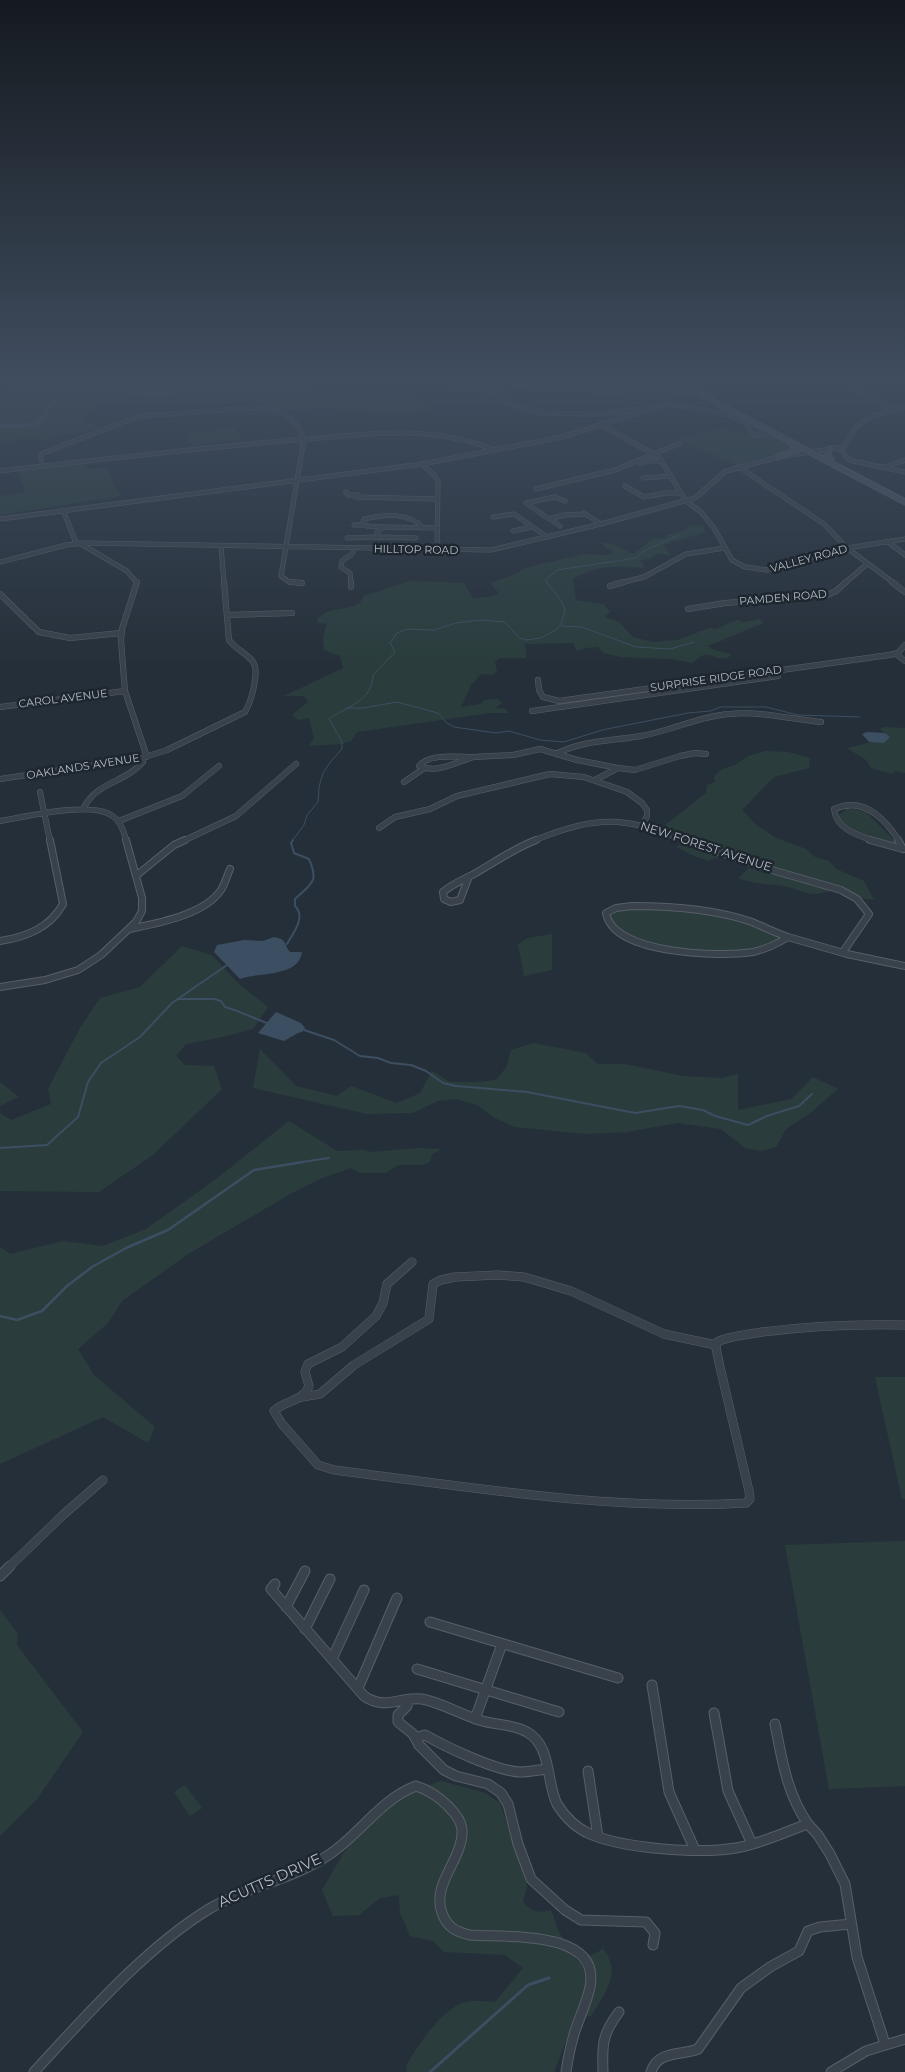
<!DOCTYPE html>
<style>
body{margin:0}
canvas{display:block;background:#252f39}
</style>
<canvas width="905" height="2072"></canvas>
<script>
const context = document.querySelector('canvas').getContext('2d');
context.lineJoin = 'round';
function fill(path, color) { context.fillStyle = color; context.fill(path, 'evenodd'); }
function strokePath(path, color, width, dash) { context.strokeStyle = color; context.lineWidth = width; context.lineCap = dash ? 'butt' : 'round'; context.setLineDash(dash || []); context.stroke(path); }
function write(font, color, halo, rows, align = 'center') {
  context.font = font + ' Montserrat,sans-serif'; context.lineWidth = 5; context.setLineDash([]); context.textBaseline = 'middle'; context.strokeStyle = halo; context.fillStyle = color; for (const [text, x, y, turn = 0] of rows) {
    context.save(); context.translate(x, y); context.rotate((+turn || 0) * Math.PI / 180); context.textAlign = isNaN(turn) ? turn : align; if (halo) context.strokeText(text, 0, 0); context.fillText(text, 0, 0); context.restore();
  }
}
const green = new Path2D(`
 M75,377H272L290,386L404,397L421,400L431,404L430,409C399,420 366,409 335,411L334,407L290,411L263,407L260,402L249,401L173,404L114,402L92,409L83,419L100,427L81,433L55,437L41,441L30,438L12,441L0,445V388C25,389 45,382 67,381V378Z
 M235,428L243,439L192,445L185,434Z
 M723,429L757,437L769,434L794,449L792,451L737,465L678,438Z
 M85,464L89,469L106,467L120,496L0,515V496L25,492L18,472Z
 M702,525L705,530L702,533L663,545L671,555L656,554L651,558L640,561L644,565L642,568C616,565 595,566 573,579L576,600L603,604L610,611L605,617L619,622L633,637L652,642L677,640L710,628L716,629L737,620L744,622L760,619L763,623L708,646C715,652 724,651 732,655C715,667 711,643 693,663L671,659L620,657L604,653L597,647L586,648L577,651L573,643L524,644L526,650V658H499L495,662L497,671L492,675L481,674L471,685L461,707L481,704L484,700L498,699L502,703L495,708L506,709L508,713H490L357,732L351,741L342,744L309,746L314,738L309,718L298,720L292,715L308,702L304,696H284L343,668L340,656L324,650L323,637L327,624L318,623L317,620C331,602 357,615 364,596L410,581L465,583V586L473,598L489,597L499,593L490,583L518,573L525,568L584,554L608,555L614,552L604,547L601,542L615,545L633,554L652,539L666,538V535L683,531L689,526Z
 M884,727L905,728V773L895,771L892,774L871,768L866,760L847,748L872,742L884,743L890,737L880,729Z
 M766,751L788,752L810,758L809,768L774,777L742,810L755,824L776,838L806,849L815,857L829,861L836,869L864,881L874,900L859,898L728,853L708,861L692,855L677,847L684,839L659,830L706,793L707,785L715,782L714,777L722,769L735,765L748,756Z
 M848,808L866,812L896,842H874L836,818Z
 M749,868L766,874H780L828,888L829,892C824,892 819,894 814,894C804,894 794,887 783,886C768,884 753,884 738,878Z
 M612,908C653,908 696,909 736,920C752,925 767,932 783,938L749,952L670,950L628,934L615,923L609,914Z
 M552,934V970L524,976L518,944L528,938Z
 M182,946L212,955L238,983L268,1007L253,1029L222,1037L186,1044L176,1056L185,1065L214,1066L222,1089L154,1154L99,1192L0,1191V1113L11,1120L51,1104L48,1089L80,1028L100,998L140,987Z
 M533,1043L586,1053L597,1064H625L683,1076L722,1078L738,1074V1110L791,1099L813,1077L838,1089L809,1114L786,1129L776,1147L762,1151L745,1148L721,1129L678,1123L627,1132L586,1134L515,1127L495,1118L477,1105L456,1099L438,1101L413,1113L367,1114L253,1088L260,1049L296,1086L337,1096L351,1086L397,1103L420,1093L432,1071L450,1082H477L496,1080L507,1066L511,1050Z
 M0,1082L19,1097L0,1106Z
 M289,1121L337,1151L364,1150L371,1152L417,1148L442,1149L432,1154L430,1162L421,1165H398L386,1173H360L351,1168L322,1178L292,1193L188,1254L122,1301L108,1323L78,1349L94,1375L155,1427L148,1443L103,1417L0,1464V1247L10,1254L63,1241L103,1246L146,1229L216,1179Z
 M875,1377H905V1499H902Z
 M905,1541V1786L829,1789L785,1545Z
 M0,1610L18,1634L17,1645L83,1732L37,1799L0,1836Z
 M441,1781L485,1793L500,1803L527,1886L523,1902C533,1913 538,1913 551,1910L559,1932L578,1962L603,1949C623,1972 604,1995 591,2016H576L554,2072H407L406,2066C418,2045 444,2004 471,2001C478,2000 487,2002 495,2002L523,1968L505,1955L444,1952L433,1941L410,1936L400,1913L399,1895L380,1898L359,1915L333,1916L322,1890L349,1844L406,1793Z
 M185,1785L202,1808L190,1816L174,1792Z`);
const water = new Path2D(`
 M867,732L885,733L890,737L884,743L869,742L862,734Z
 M274,937C288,940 283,943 290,952H302C299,977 260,972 240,979L214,952L217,945L244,940L263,941Z
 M276,1012L301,1023L305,1028L302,1032L298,1033L284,1041L258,1033Z`);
const streamFar3 = new Path2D(`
 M179,391L185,384L182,383L185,378L183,377
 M177,393L249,379L259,381L273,395L384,401L417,407
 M561,626L582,627L636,647L670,649L694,642
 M346,708H363L397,702L438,713L447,723L454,727L496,733L509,731L540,740L564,742L602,730L688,713L710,711L721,707H766L798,715L860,717
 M292,841L304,825L307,815L318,802L319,787L323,773L331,761L342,749V742L329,719C347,706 373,701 373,675L395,652L390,643L397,633L407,629L434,630L456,623L480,620L505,622L519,638L526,640L541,638L556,630L561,624L565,611L562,602L545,580L557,570L636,558L644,551L679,535`);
const streamFar2 = new Path2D(`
 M287,944C294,932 306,917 295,906V899C312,883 319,882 309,859L294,853L291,843L293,840
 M179,999H214L221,1001L225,1007C240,1011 252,1018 267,1023
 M304,1030L334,1040L360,1056L378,1058L391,1063L411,1065L426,1071L443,1083L456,1086L527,1092L635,1113L679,1106L703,1110L715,1116L748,1125L767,1116L799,1106L812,1094
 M0,1148L47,1145L78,1117L88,1082L101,1063L140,1037L172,1003L227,965
 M295,1163L329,1158`);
const streamFar1 = new Path2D(`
 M0,1316L17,1320L42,1311L67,1286L92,1267L126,1248L168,1230L254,1170L303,1162`);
const stream = new Path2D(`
 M430,2072L528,1985L549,1978`);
const river = new Path2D(`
 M98,387L156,392L177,391L180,393C164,403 105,387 80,393C74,394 60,398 55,403C49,408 48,417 42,422C31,430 13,428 0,428V424L29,423L38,419L51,400L77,390Z`);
const streetFar4 = new Path2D(`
 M407,377L431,383L495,391L507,403L541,413L599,414L641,409
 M657,377L658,383
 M837,377L892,410
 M897,377L905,383
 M807,384L826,377
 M601,425L659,457L686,501L701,512L714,528L732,560L745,567L767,570L847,548L905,539
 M836,448L842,451L849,460L905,472
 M422,464L435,476L438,482L437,550
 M640,464L649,461H661
 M43,466L40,456L43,453L140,416L255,408C278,409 297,415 304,439L281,576L289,582L302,583
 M739,467L824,524L847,548L894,583
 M884,467L905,460
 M0,471C98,460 197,448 295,440C362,435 430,423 494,450
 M643,478L671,476
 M625,486L644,497L666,493H681
 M536,489L615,470L680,443
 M346,492L348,495H358
 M355,497L438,499
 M565,501L555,497L526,503L549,519L564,515L586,514
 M63,510L76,543
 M584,513L601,524
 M493,517L514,514L547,537
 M0,519L422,464L562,437L667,404L723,413L745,422L750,431L754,435L772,432
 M550,519L560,526
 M354,525H365
 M383,527L367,526L363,522L364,519C385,514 408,512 424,528
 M513,531L532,527
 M347,538L379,537
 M416,538L379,537L377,532L384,527L438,528
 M888,542L905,555
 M79,543L127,571L137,583
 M221,546L224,583
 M0,562L66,545L84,543L491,550L601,524L695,498L726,471L778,457L843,447C849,442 849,436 854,430C866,415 887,411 905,407
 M351,583L350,573L341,567L342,561L352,554L355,548
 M620,583L644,577L686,554L725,548
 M845,583L867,564`);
const streetFar3 = new Path2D(`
 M137,582L122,629L121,641L125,691L147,757
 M292,582L302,583
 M351,582V587
 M892,582L905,592
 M610,586L624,582
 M0,594L39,632L70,638L121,633
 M688,609L725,603L827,595L836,591L846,582
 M227,615L292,613
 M896,654L905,661
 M538,680L539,690L543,697L559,701L889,655L898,653L905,645
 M658,691L659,693L778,676
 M0,707L125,691
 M532,711L659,693
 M556,754C583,740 612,741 641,736C671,731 699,716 730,714C761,711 791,719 821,722
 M473,757C456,762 437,774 419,766C429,753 458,757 473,757Z
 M473,757L513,755L540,749L577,760L618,768
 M0,779L142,758L167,750L245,712C251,702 260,672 253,662C247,653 235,649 229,640L224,582
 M595,780L618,768L635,770L680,756L695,753L706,754
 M404,782L423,769
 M40,792L50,841
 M83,809C97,781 125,783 143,762L142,758
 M0,821C25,817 90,801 111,815C120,820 124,831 126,841
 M119,821L182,796L219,766
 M379,828L395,817L430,809L457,796L550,774L584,777L627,792L642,803L647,810V816L642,826
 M183,841L236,816L296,764
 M533,841C562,829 595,818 626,823C647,825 668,834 689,841
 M874,841C857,835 836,829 834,809C863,796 884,817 899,841`);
const streetFar2 = new Path2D(`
 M685,840L765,868L841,890L857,899L869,914L843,952
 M870,840L903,849
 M898,840L903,849
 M903,849H905
 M137,875L174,845L185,840
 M468,879L460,900L451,902L444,899L443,892C452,884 463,880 474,874C495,862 513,849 536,840
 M632,906C671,906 715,909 752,922C764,927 776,933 788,937C777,944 766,949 753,952C722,957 613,955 606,913L616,908Z
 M130,929C158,923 204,915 221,890C225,884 227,876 230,869
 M788,937L847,954L905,966
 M0,941C26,937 50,928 63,904L50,840
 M0,987L45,980L78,970L101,955L136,922L142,911V898L126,840`);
const streetFar1 = new Path2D(`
 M412,1262L387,1284L383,1303L376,1316L342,1347L308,1364L305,1372L309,1386C303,1402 285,1400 274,1411L282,1424L318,1465L334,1470C471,1487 608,1511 746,1503L750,1499L749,1491L720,1367L716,1348L717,1342C731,1335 747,1335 762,1332C810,1326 857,1324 905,1325
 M302,1397L320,1394L354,1365L429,1319L433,1284L441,1280L455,1277L498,1275L524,1277L571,1291L664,1334L716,1345
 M9,1567L64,1514L103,1480`);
const street = new Path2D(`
 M0,1576L10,1566
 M275,1584L271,1589L364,1696C386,1711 400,1696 422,1699C442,1703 460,1714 479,1720C494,1725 514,1724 527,1732C552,1746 546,1782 557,1804C565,1817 576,1828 590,1834C625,1849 699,1854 736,1848C761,1844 784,1832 808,1824L818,1835L830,1854L845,1884L857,1957L885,2044
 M286,1607L305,1571
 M430,1622L618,1678
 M305,1629L330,1579
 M332,1659L364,1590
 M417,1669L559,1712
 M652,1685L669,1792L695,1850
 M358,1688L397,1598
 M408,1701L407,1706L398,1715V1722L413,1734L419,1745L444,1770L456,1776L488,1784L501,1793L508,1804L518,1844L531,1879L565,1910L581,1920L646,1922L655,1933L653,1945
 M714,1713L728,1791L752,1844
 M475,1719L502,1644
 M775,1724C782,1760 787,1794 808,1824
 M415,1738L425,1735C446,1747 496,1771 520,1772C528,1772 538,1770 547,1769
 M588,1771L598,1837
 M34,2072C85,2017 145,1948 209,1909C247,1886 293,1880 330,1854C360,1834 381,1799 416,1786C429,1790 439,1797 448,1806C454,1812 461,1820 462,1829C464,1859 431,1883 442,1913C447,1927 456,1932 470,1935C506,1938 601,1929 590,1987C587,2002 580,2016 575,2031C571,2044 568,2058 566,2072
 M603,2072C602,2045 602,2034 619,2012
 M651,2072C658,2050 680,2056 698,2049L741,1988L770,1967L799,1951L808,1931L820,1927L851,1924
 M831,2072L866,2051L905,2039`);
const secondary = new Path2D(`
 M453,377L538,386H657L696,393
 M705,397L905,502
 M830,449L827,455L831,459
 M778,457L797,451L792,444`);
const rail = new Path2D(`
 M424,377C470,387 517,387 564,390C636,394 709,405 778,377`);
const secondaryBridge = new Path2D(`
 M701,392L712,397`);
const farStreetnames = [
 ["HILLTOP ROAD",416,550,1],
 ["VALLEY ROAD",809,559,-15],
 ["PAMDEN ROAD",783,598,-5],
 ["SURPRISE RIDGE ROAD",716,679,-8],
 ["CAROL AVENUE",63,699,-7],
 ["OAKLANDS AVENUE",83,767,-9]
];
const streetNames = [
 ["NEW FOREST AVENUE",706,847,18]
];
const nearStreetnames = [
 ["ACUTTS DRIVE",270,1881,-24]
];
fill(green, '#2a3d3c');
fill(water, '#3c4e61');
strokePath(streamFar3, '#3c4e61', 1);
strokePath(streamFar2, '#3c4e61', 2);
strokePath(streamFar1, '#3c4e61', 2.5);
strokePath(stream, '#3c4e61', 3);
fill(river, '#3c4e61');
strokePath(streetFar4, '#575f68', 5);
strokePath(streetFar3, '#575f68', 6);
strokePath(streetFar2, '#575f68', 8);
strokePath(streetFar1, '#575f68', 9);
strokePath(street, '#575f68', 11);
strokePath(secondary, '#575f68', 7);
strokePath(streetFar4, '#39414a', 4);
strokePath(streetFar3, '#39414a', 5);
strokePath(streetFar2, '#39414a', 6);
strokePath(streetFar1, '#39414a', 8);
strokePath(street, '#39414a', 9);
strokePath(secondary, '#47505c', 5.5);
strokePath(rail, '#5b6570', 1, [3, 3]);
strokePath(secondaryBridge, '#575f68', 7, []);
strokePath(secondaryBridge, '#47505c', 5.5);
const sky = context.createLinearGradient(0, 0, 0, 667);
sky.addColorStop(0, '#141a1f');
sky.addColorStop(0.57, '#404d5f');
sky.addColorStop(1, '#404d5f00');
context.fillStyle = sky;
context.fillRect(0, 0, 905, 667);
write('11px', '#b4bcc5', '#1e262f', farStreetnames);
write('12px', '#b4bcc5', '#1e262f', streetNames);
write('15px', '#b4bcc5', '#1e262f', nearStreetnames);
</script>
